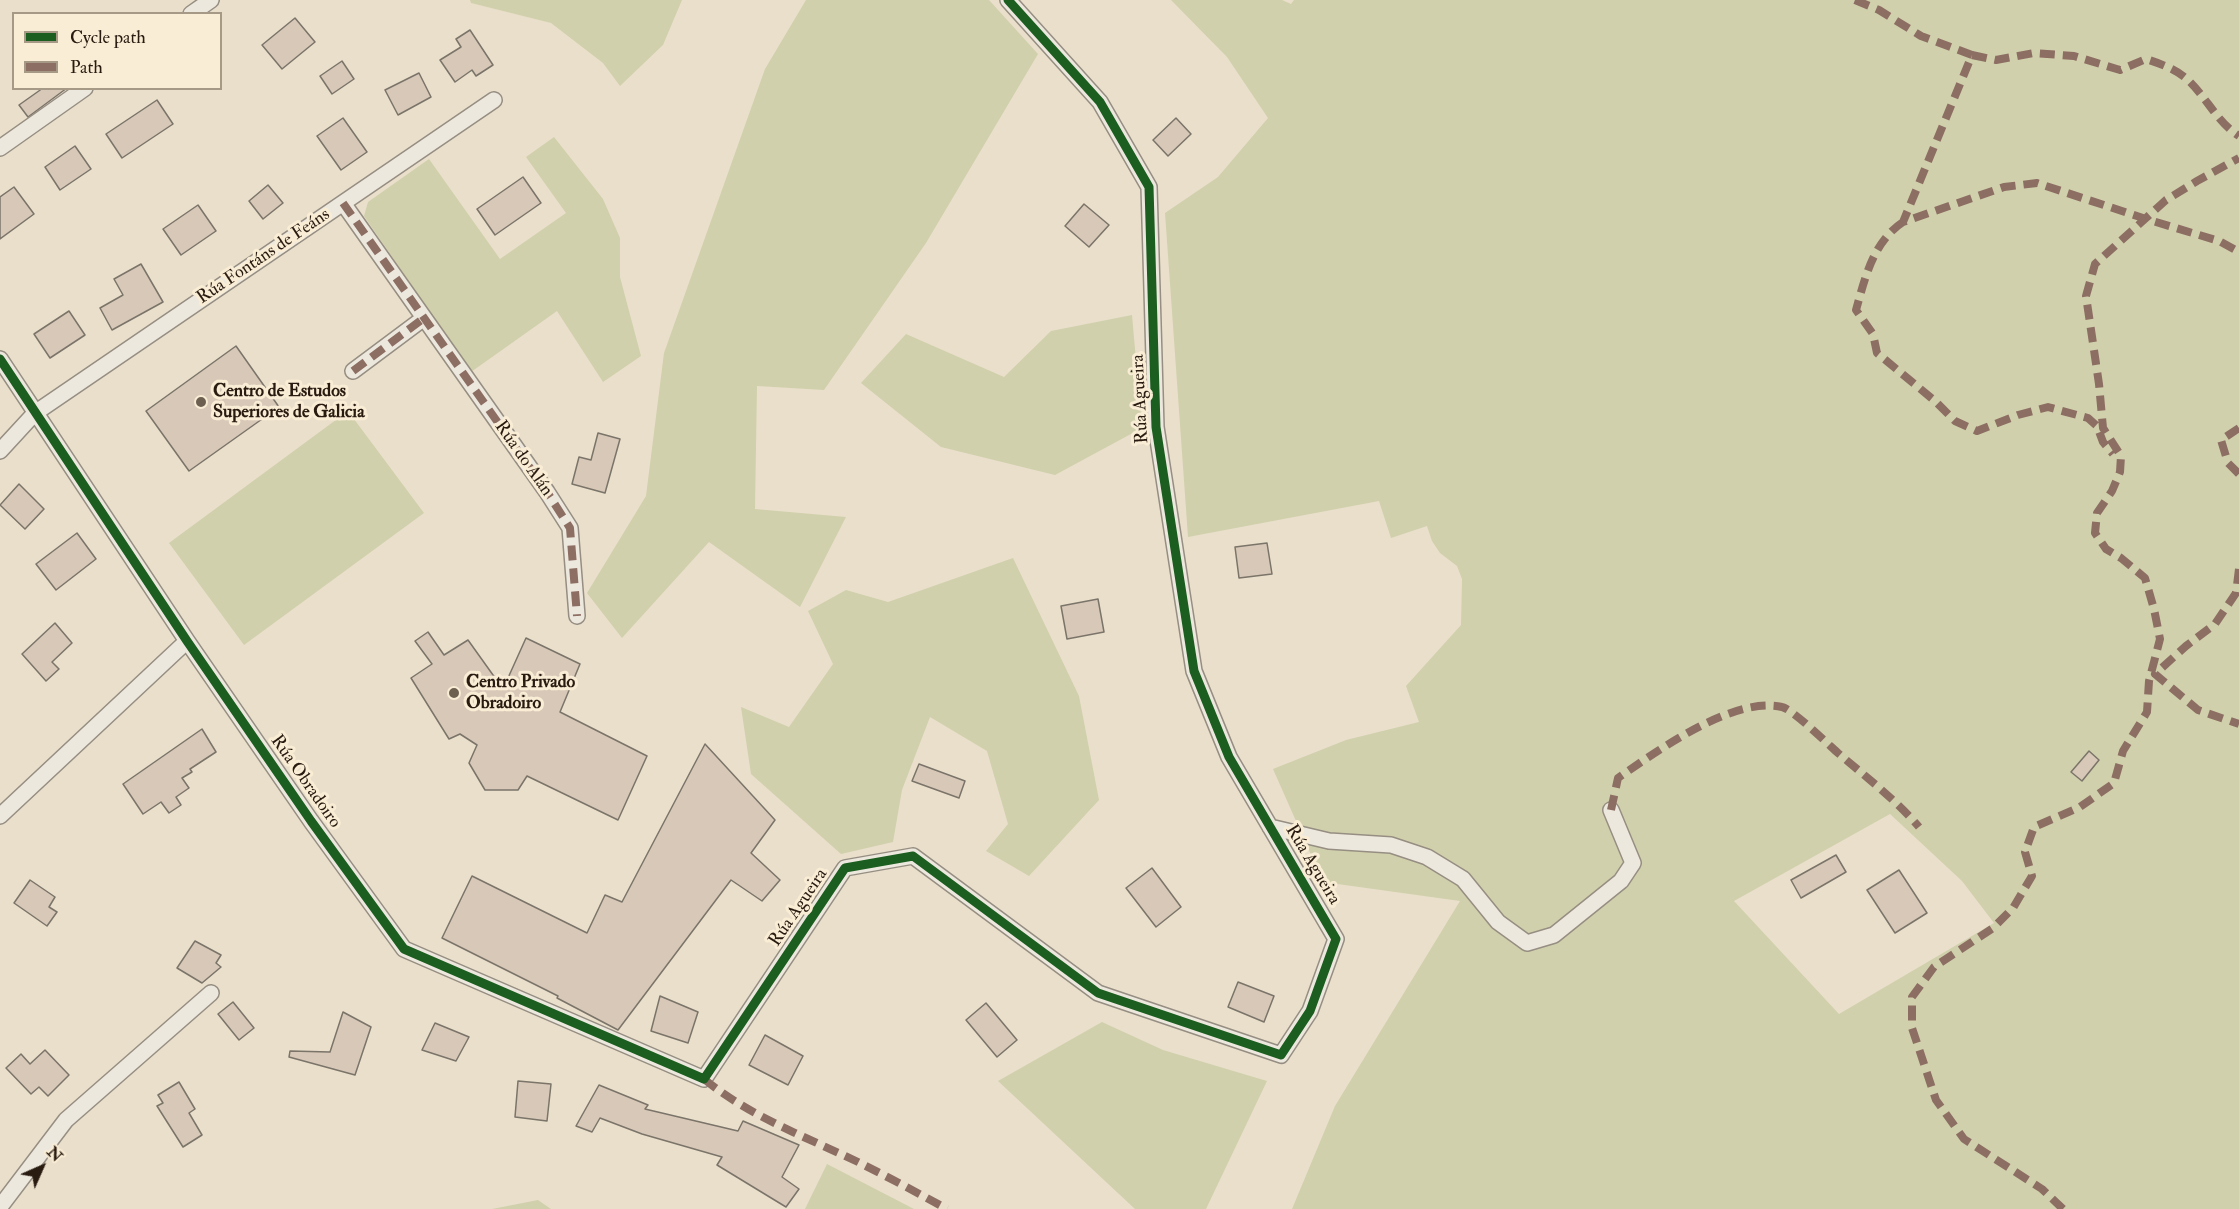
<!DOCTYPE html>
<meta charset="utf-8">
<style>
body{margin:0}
#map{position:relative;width:2239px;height:1209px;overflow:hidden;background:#eadfcb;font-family:"IM FELL Double Pica",serif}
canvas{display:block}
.legend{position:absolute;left:12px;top:12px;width:210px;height:78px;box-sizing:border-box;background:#faedd5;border:2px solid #a69986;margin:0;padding:8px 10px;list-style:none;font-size:18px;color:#291b10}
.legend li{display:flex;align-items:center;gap:12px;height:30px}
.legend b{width:30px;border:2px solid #a69986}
.north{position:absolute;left:12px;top:1137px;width:60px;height:60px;-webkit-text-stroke:4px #faedd5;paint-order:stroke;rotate:45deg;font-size:16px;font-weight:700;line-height:24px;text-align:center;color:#291b10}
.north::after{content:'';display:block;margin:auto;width:21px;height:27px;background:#291b10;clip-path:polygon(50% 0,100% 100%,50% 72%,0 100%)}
</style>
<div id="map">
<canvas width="2239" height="1209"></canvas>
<ul class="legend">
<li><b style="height:8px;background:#1b5e20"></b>Cycle path</li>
<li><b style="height:8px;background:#8d6e63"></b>Path</li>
</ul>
<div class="north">N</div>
</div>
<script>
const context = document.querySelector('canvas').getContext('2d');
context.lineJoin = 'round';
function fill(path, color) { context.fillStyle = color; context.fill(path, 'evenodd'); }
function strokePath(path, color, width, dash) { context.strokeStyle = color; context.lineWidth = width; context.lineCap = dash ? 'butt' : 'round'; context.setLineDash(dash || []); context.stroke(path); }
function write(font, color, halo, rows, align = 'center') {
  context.font = font + ' "IM FELL Double Pica",serif'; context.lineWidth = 6; context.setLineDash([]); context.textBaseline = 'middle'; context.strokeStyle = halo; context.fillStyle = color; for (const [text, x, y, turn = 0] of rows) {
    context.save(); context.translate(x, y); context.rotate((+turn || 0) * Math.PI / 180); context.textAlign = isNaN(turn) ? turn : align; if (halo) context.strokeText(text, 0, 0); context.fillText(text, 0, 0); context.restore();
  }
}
const green = new Path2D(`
 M470,0H682L663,45L620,86L603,63L551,23L471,3Z
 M806,0H989L1038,54L926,243L824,390L757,386L755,509L846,517L800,607L709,542L622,638L587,593L646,496L664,353L765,69Z
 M1171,0H1282L1291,4L1294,0H2239V1209H1292L1335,1106L1460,901L1323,882L1273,769L1346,740L1419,722L1406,686L1461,625L1462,579L1457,566L1440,553L1432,541L1427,526L1391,538L1379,501L1188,537L1165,213L1218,177L1268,118L1227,57ZM1890,814L1962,881L1994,923L1839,1014L1734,901Z
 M554,137L603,199L620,238V277L641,356L603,382L557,311L471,372L364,216L368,202L429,159L500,259L566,213L526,157Z
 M1132,315L1142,428L1055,475L941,447L861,383L906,334L1004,377L1051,331Z
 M348,411L424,513L244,645L169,543Z
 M1013,558L1079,696L1099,800L1029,876L986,851L1008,824L987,751L930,717L902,790L893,842L841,854L751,774L741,707L789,727L833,664L808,611L846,590L888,602Z
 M1102,1022L1163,1050L1267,1081L1206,1209H1135L998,1081Z
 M827,1164L914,1209H805Z
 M538,1200L551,1209H492Z`);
const building = new Path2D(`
 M295,18L315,42L282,69L262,45Z
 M470,30L493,65L476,76L472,70L455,82L440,60L461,47L456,39Z
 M342,61L354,79L332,94L320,76Z
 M419,73L431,97L398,115L385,90Z
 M43,88H67L28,117L19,105Z
 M157,100L173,124L122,158L106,134Z
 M343,118L367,152L341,170L317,136Z
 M1176,118L1191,134L1168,156L1153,140Z
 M75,146L91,169L60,190L45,167Z
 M523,177L541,203L495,235L477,209Z
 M268,185L283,203L263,219L249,201Z
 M14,187L34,214L0,239V197Z
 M1084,204L1109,225L1089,247L1065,226Z
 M198,205L216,231L181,255L163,229Z
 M141,264L163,302L112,330L100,308L123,295L114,279Z
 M69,311L85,335L50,358L34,334Z
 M236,346L279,407L189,471L146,411Z
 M598,433L620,439L605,493L572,484L579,457L591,460Z
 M19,484L44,509L25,529L0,505Z
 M77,533L96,559L56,590L36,564Z
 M1267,543L1272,574L1239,578L1235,547Z
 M1098,599L1104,632L1067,639L1061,606Z
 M55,623L72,643L52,662L59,669L46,681L22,654Z
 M428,632L444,655L468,640L503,689L526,638L580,664L560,712L647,756L618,820L527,776L518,790H485L469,763L477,745L460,734L449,739L411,678L432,664L415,641Z
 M202,729L216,752L190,769L192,772L182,778L189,788L176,797L181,805L169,813L161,802L143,814L123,784Z
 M705,744L775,820L751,853L780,880L762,901L731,880L618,1030L557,998L558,996L442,938L472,876L587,933L605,895L622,902Z
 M2089,751L2099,760L2082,781L2071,772Z
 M919,764L965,781L959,798L912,781Z
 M1836,855L1846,872L1801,898L1791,880Z
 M1152,868L1181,907L1156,927L1126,888Z
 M1899,870L1927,913L1895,933L1867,890Z
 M30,880L55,897L49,907L57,912L47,926L14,903Z
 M195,941L221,955L216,963L221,967L202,983L177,968Z
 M1238,982L1274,996L1264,1022L1228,1007Z
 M660,996L698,1012L688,1043L651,1031Z
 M233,1002L254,1028L239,1040L218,1014Z
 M986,1003L1017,1040L997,1057L966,1020Z
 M343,1012L371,1027L355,1075L289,1057L290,1051L330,1052Z
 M435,1023L469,1037L456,1061L422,1050Z
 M765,1035L803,1056L788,1085L749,1065Z
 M45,1050L69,1075L48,1096L39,1087L31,1094L6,1068L21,1054L30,1064Z
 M518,1081L551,1084L547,1121L515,1117Z
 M179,1082L195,1109L189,1113L202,1135L183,1147L157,1106L163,1103L158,1095Z
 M599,1085L648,1105L645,1109L738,1131L743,1121L799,1145L782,1177L799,1189L786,1207L717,1165L722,1157L642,1134L600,1118L592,1132L576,1126Z`);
const street = new Path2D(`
 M191,14L211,0
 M0,148L85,88
 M343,203L547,492L570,528L577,616
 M0,359L187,641L311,821L404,949L704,1079L845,868L913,856L1098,993L1281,1055L1310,1011L1336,939L1229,757L1194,671L1156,427L1149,187L1100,102L1008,0
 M353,371L424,318
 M0,451L35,413L494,100
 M0,816L187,641
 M1270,827L1329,841L1391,845L1427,857L1463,879L1498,922L1527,943L1554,935L1621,881L1633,863L1611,810
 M0,1207L66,1120L211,993`);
const quiet = new Path2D(`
 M1855,0L1879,10L1921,36L1972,55L1903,222L2004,187L2037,183L2146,219L2219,241L2239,252
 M1972,55L1996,60L2034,53L2074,56L2120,70L2146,59C2161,64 2176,69 2188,80C2207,98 2217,122 2239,136
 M343,203L547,492L570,528L577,616
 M1903,222C1873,242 1865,278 1856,310L1873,334L1877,353L1935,401L1955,421L1977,431L2018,415L2048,407L2088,418L2097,426L2103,442L2113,454
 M353,371L424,318
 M2239,428L2221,440L2228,463L2239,474
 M2239,569L2236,593L2215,624L2186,646L2155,674L2198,710L2239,724
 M1611,810L1618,778C1657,751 1733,696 1782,707C1792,709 1828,744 1838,753C1866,777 1895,799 1919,827
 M704,1079C749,1116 806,1137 858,1162C888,1177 918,1193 947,1209
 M2063,1209L2042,1189L1964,1139L1936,1100L1912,1028V997L1934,967L1993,928L2013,908L2032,876L2025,852L2034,827L2080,807L2114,783L2123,751L2147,712L2149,681L2160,639L2154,609L2145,578L2121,558L2106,549L2095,533L2097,513L2112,491L2120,472L2121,456L2103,428L2099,384L2086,296L2095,264L2166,200L2197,181L2239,158`);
const cycleway = new Path2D(`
 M0,359L187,641L311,821L404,949L704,1079L845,868L913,856L1098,993L1281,1055L1310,1011L1336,939L1229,757L1194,671L1156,427L1149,187L1100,102L1008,0`);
const markers = [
 [201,402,6,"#6d6051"],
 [454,693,6,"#6d6051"]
];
const streetNames = [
 ["Rúa Fontáns de Feáns",264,257,-34],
 ["Rúa Agueira",1141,399,-93],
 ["Rúa do Alán",523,459,55],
 ["Rúa Obradoiro",305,782,55],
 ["Rúa Agueira",1312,865,59],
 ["Rúa Agueira",799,908,-56]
];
const poiNames = [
 ["Centro de Estudos",213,392],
 ["Superiores de Galicia",213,413],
 ["Centro Privado",466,683],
 ["Obradoiro",466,704]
];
fill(green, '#d0d0ac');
fill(building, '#d7c8b8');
strokePath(building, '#7b7469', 1.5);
strokePath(street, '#968e82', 18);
strokePath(street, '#ede8de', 15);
strokePath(quiet, '#8d6e63', 8, [15, 8]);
strokePath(cycleway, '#1b5e20', 9);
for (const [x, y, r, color] of markers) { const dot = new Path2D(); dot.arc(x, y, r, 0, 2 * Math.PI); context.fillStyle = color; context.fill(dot); strokePath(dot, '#faedd5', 2); }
write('18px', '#291b10', '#faedd5', streetNames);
write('bold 18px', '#291b10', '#faedd5', poiNames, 'left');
</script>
